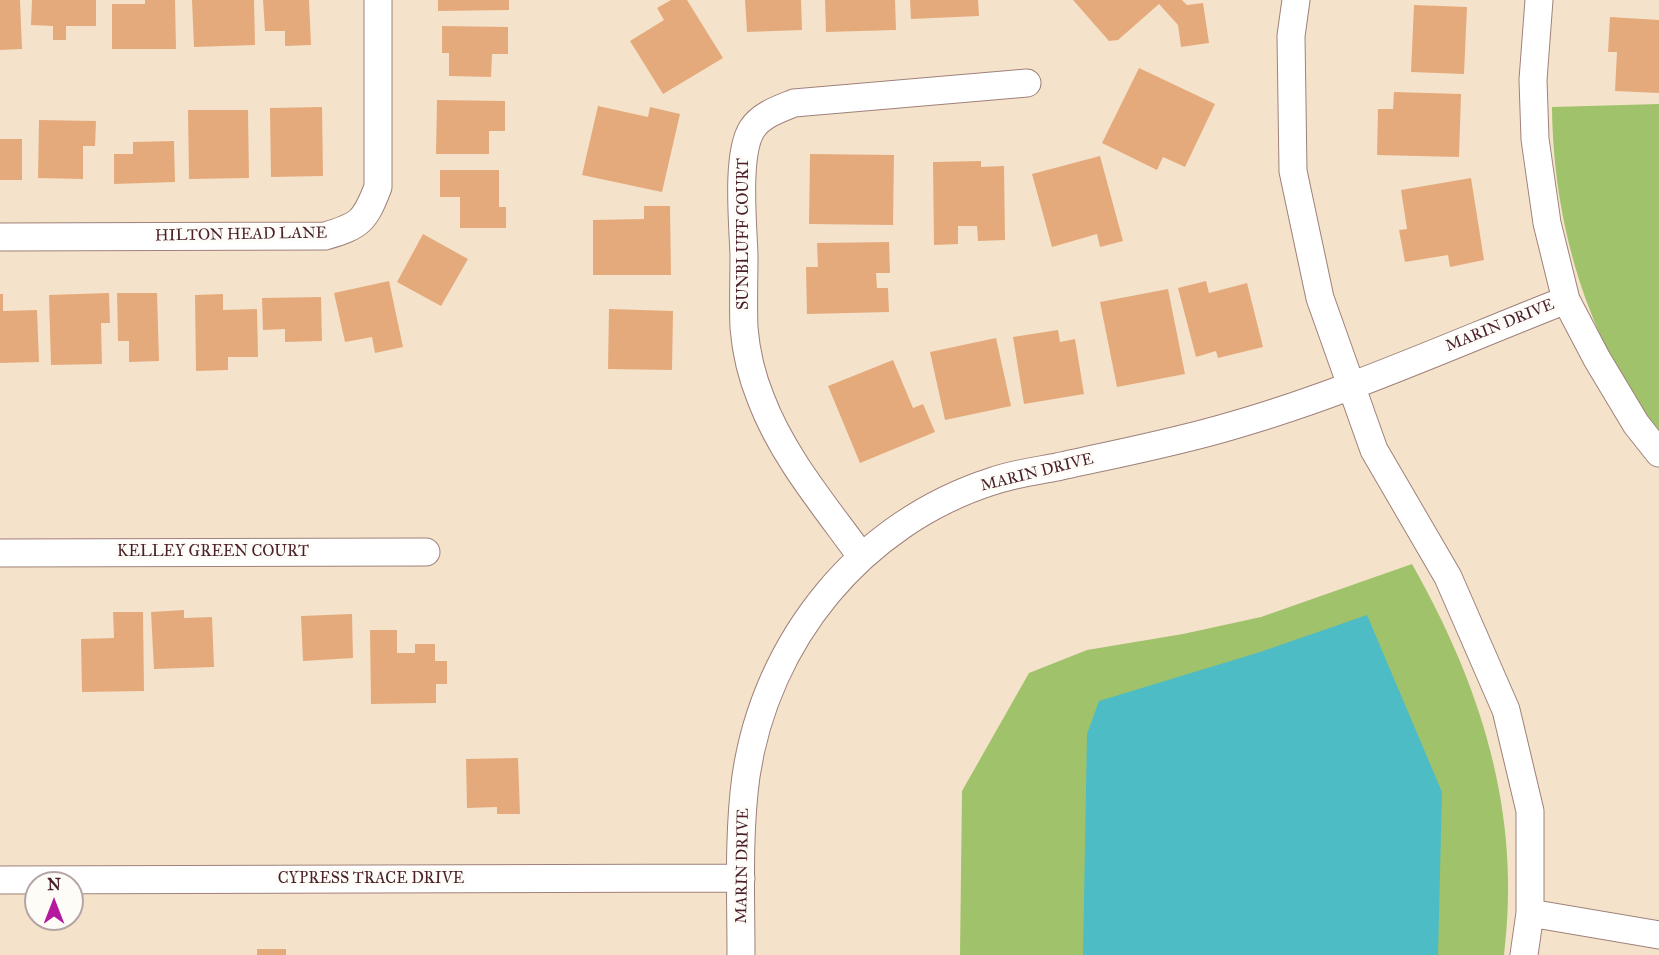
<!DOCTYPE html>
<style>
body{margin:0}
#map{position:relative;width:1659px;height:955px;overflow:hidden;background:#f4e3ca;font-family:"IM FELL Great Primer",serif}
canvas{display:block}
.north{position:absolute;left:24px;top:871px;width:60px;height:60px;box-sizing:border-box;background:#fdfcf7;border:2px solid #b5a4a5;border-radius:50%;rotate:0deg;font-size:16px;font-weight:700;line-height:24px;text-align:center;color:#4a1f2b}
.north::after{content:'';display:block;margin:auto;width:21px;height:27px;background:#b5179e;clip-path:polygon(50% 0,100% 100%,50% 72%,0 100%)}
</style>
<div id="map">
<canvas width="1659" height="955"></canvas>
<div class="north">N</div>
</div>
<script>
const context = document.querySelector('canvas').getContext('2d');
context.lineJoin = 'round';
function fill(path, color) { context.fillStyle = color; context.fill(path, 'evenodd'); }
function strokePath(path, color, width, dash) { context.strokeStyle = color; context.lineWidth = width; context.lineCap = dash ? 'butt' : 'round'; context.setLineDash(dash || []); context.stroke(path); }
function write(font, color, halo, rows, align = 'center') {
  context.font = font + ' "IM FELL Great Primer",serif'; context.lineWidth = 6; context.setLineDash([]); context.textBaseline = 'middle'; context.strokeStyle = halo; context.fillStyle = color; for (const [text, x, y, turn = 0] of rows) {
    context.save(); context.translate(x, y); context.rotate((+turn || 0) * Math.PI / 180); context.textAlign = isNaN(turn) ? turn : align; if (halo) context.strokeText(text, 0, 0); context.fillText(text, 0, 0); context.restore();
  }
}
const green = new Path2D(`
 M1659,104V430C1586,341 1553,220 1552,107Z
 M1412,564C1481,686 1522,813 1504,955H960L962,791L1029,673L1087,650L1183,634L1261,617Z`);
const water = new Path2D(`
 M1367,615L1442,792L1438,955H1083L1087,734L1099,701L1260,652Z`);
const building = new Path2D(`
 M0,0H20L22,49L0,50Z
 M32,0H96V26H66V40H53V26L31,25Z
 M145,0H175L176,49H112V4H145Z
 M192,0H254L255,45L194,47Z
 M263,0H309L311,45L285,46V31H265Z
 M438,0H509V10L438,11Z
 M671,0H687L723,58L663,94L630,41L664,20L657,8Z
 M745,0H801L802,30L747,32Z
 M825,0H895L896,30L826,32Z
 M910,0H978L979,16L911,19Z
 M1073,0H1182L1187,5L1203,3L1209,43L1181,47L1178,25L1159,4L1118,40L1109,41Z
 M1414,5L1467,7L1464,74L1411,72Z
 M1610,17L1659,20V93L1615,91L1617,52H1608Z
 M442,26L508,27V54H492L491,77L449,76V53H442Z
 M1139,68L1215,104L1185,167L1163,157L1157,170L1102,143Z
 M1394,92L1461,94L1459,157L1377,155L1378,109H1393Z
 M437,100L505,101V131H489V154H436Z
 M598,106L648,117L650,107L680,114L662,192L582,175Z
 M322,107L323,176L271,177L270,108Z
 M188,110H248L249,178L189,179Z
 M39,120L96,121L95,146H83V179L38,178Z
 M0,139H22V180H0Z
 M174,141L175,182L114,184V154H133V142Z
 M810,154L894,155L893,225L809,224Z
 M1100,156L1123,241L1100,247L1097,234L1052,247L1032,174Z
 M981,161V167L1004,166L1005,240L978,241L977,226H958V244L934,245L933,162Z
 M440,170H499V207H506V228H460V197H440Z
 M1471,178L1484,260L1450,267L1448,255L1405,262L1399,230L1407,229L1401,190Z
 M644,206H670L671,275H593V220L644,219Z
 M423,234L468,259L441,306L397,282Z
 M889,242L890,273H876L877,288H888L889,312L807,314L806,267H818L817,243Z
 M389,281L403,347L375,353L372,337L345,342L334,293Z
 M1206,281L1209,293L1247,283L1263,347L1218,358L1216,351L1196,357L1178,288Z
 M1168,289L1185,374L1117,387L1100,302Z
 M109,293L110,323H101L102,364L51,365L49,295Z
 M117,293H157L159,361L129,362V341H118Z
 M0,294H3V311L37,310L39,362L0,363Z
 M223,294V310L257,309L258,357H228V370L196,371L195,295Z
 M321,297L322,341L285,342V329L263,330L262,298Z
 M609,309L673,311L672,370L608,369Z
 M1058,330L1060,342L1075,339L1084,394L1024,404L1013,337Z
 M996,338L1011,406L945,420L930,352Z
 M893,360L913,408L923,404L935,432L860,463L828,386Z
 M184,610V618L212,617L214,667L154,669L151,612Z
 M113,612H143L144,691L82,692L81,639L114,638Z
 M352,614L353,658L303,661L301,616Z
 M370,630H397V653H415V644H435V661H447V684H436V703L371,704Z
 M518,758L520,814H497V807L467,808L466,759Z
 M257,949H286V955H257Z`);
const minor = new Path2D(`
 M1296,0L1291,36L1293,171L1320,298L1374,450L1448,577L1506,710L1530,811V913L1524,955
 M1539,0L1533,80L1535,139L1547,223L1566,300L1597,359L1636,424L1659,453
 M0,237L325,236C360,226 365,221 378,187V0
 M0,553L426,552
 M861,556C825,506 783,457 761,399C752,377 746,352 744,328C743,304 744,280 744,255C743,225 736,154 752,129C761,115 779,109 794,103L1027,83
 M0,880L741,878
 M1530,913L1659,935
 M741,955C741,896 738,835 746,776C766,640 861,523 993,481C1013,474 1036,471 1057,467C1115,454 1174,443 1231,426C1344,394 1456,343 1566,300`);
const streetNames = [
 ["SUNBLUFF COURT",744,234,-90],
 ["HILTON HEAD LANE",241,235,-1],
 ["MARIN DRIVE",1500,326,-22],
 ["MARIN DRIVE",1037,473,-14],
 ["KELLEY GREEN COURT",213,552],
 ["MARIN DRIVE",743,866,-89],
 ["CYPRESS TRACE DRIVE",371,879]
];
fill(green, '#a0c26b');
fill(water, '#4ebcc5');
fill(building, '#e5aa7c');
strokePath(minor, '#9f817a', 29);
strokePath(minor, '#fff', 27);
write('16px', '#4a1f2b', '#fdfcf7', streetNames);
</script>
